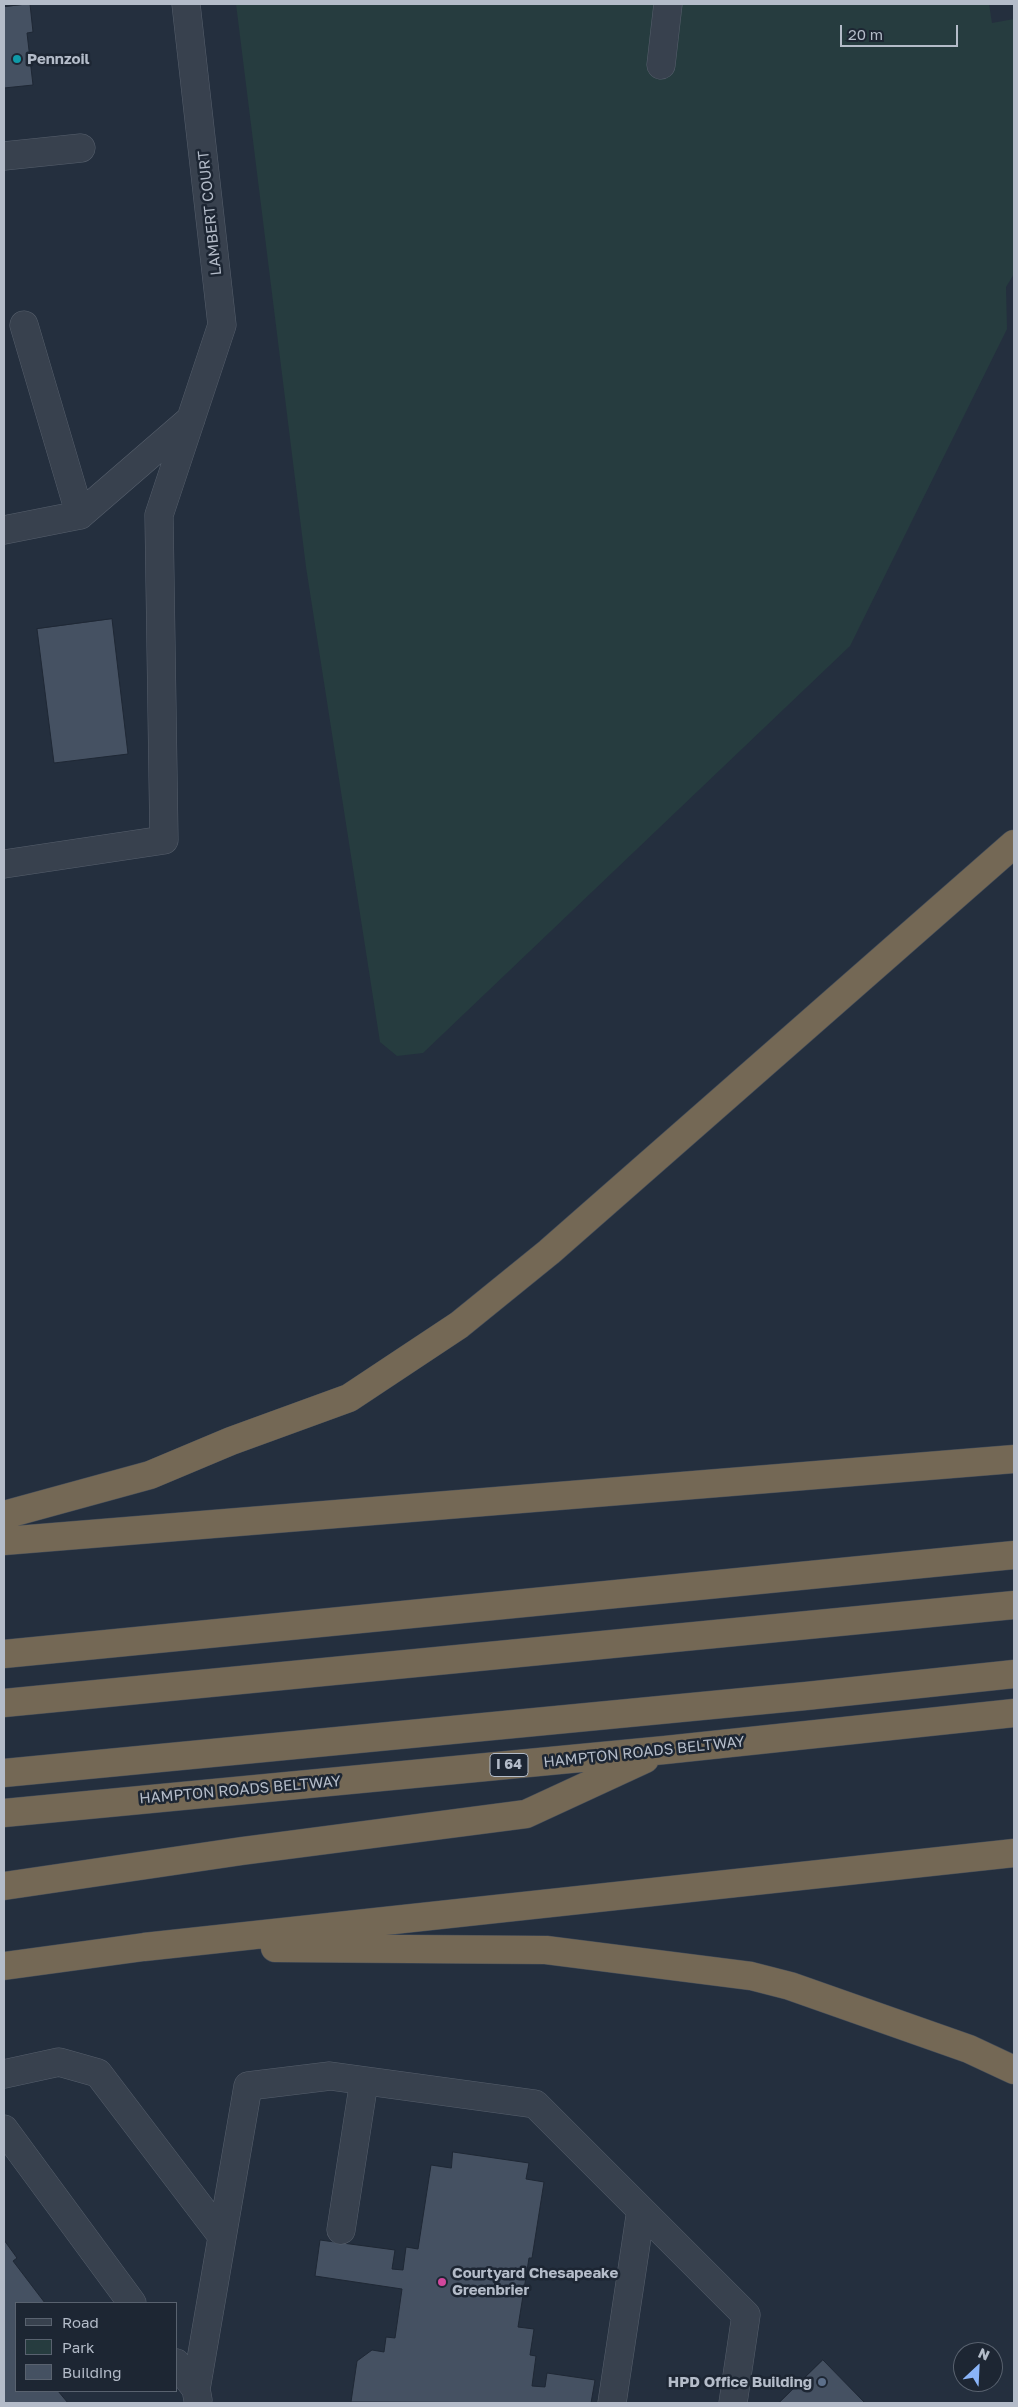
<!DOCTYPE html>
<style>
body{margin:0}
#map{position:relative;width:1018px;height:2407px;overflow:hidden;background:#242f3e;font-family:"Golos Text",sans-serif}
canvas{display:block}
.frame{position:absolute;inset:0;border:5px solid #b4bcc9;pointer-events:none}
.legend{position:absolute;left:15px;top:2302px;width:162px;height:90px;box-sizing:border-box;background:#1d2633;border:1px solid #59626f;margin:0;padding:6px 9px;list-style:none;font-size:15px;color:#b4bcc9}
.legend li{display:flex;align-items:center;gap:10px;height:25px}
.legend b{width:25px;border:1px solid #59626f}
.north{position:absolute;left:953px;top:2342px;width:50px;height:50px;box-sizing:border-box;background:#1d2633;border:1px solid #59626f;border-radius:50%;rotate:25deg;font-size:14px;font-weight:700;line-height:20px;text-align:center;color:#b4bcc9}
.north::after{content:'';display:block;margin:auto;width:18px;height:22px;background:#8ab4f8;clip-path:polygon(50% 0,100% 100%,50% 72%,0 100%)}
.scale{position:absolute;left:840px;top:25px;width:118px;height:22px;box-sizing:border-box;border:2px solid #b4bcc9;border-top:0;padding-left:6px;font-size:15px;line-height:18px;white-space:nowrap;color:#b4bcc9;-webkit-text-stroke:4px #1d2633;paint-order:stroke}
</style>
<div id="map">
<canvas width="1018" height="2407"></canvas>
<div class="frame"></div>
<ul class="legend">
<li><b style="height:6px;background:#38414e"></b>Road</li>
<li><b style="height:14px;background:#263c3f"></b>Park</li>
<li><b style="height:14px;background:#455162"></b>Building</li>
</ul>
<div class="north">N</div>
<div class="scale">20 m</div>
</div>
<script>
const context = document.querySelector('canvas').getContext('2d');
context.lineJoin = 'round';
function fill(path, color) { context.fillStyle = color; context.fill(path, 'evenodd'); }
function strokePath(path, color, width, dash) { context.strokeStyle = color; context.lineWidth = width; context.lineCap = dash ? 'butt' : 'round'; context.setLineDash(dash || []); context.stroke(path); }
function write(font, color, halo, rows, align = 'center') {
  context.font = font + ' "Golos Text",sans-serif'; context.lineWidth = 5; context.setLineDash([]); context.textBaseline = 'middle'; context.strokeStyle = halo; context.fillStyle = color; for (const [text, x, y, turn = 0] of rows) {
    context.save(); context.translate(x, y); context.rotate((+turn || 0) * Math.PI / 180); context.textAlign = isNaN(turn) ? turn : align; if (halo) context.strokeText(text, 0, 0); context.fillText(text, 0, 0); context.restore();
  }
}
const green = new Path2D(`
 M236,4H989L992,23L1014,19V274L1006,287L1007,329L850,646L423,1053L397,1056L380,1042L306,567Z`);
const building = new Path2D(`
 M30,4L33,32L27,33L33,85L4,88V7Z
 M112,619L128,754L54,763L37,629Z
 M453,2152L529,2163L526,2179L544,2182L532,2258H529L518,2327L534,2329L530,2355L536,2356L532,2386L545,2387L547,2373L595,2380L591,2403L351,2402L357,2361L372,2350L384,2352L386,2337L395,2338L402,2289L315,2276L320,2240L395,2250L392,2269L403,2270L406,2247L418,2249L431,2165L451,2168Z
 M4,2240L17,2258L13,2261L45,2303H16V2391H58L68,2403H4Z
 M823,2360L865,2403H779Z`);
const minor = new Path2D(`
 M661,65L668,4
 M4,156L81,148
 M24,325L80,515
 M4,530L80,515L191,419
 M4,864L164,840L159,515L222,325L186,4
 M4,2074L59,2062L98,2073L222,2236
 M4,2129L132,2303
 M341,2230L364,2081
 M176,2363L196,2389L198,2400
 M196,2389L248,2086L330,2076L535,2104L746,2315L733,2403
 M612,2403L641,2210`);
const highway = new Path2D(`
 M4,1515L150,1475L231,1441L349,1398L459,1325L549,1252L1014,844
 M4,1541L1014,1459
 M4,1654L1014,1555
 M4,1703L1014,1605
 M4,1773L806,1696L1014,1674
 M4,1813L665,1750L1014,1713
 M4,1886L242,1851L526,1814L645,1759
 M275,1948L546,1950L751,1976L790,1986L969,2049L1014,2070
 M4,1966L144,1947L1014,1853`);
const markers = [
 [17,59,5,"#0f9aa8"],
 [442,2282,5,"#d1479c"],
 [822,2382,5,"#5c6f8a"]
];
const shields = [
 [509,1765,38]
];
const shieldNames = [
 ["I 64",509,1765]
];
const poiNames = [
 ["Pennzoil",27,59],
 ["Courtyard Chesapeake",452,2273],
 ["Greenbrier",452,2290],
 ["HPD Office Building",812,2382,"right"]
];
const streetNames = [
 ["LAMBERT COURT",210,213,-96],
 ["HAMPTON ROADS BELTWAY",644,1752,-6],
 ["HAMPTON ROADS BELTWAY",240,1790,-5]
];
fill(green, '#263c3f');
fill(building, '#455162');
strokePath(building, '#1f2835', 1);
strokePath(minor, '#565f6c', 29);
strokePath(highway, '#434c59', 29);
strokePath(minor, '#38414e', 28);
strokePath(highway, '#746855', 28);
for (const [x, y, r, color] of markers) { const dot = new Path2D(); dot.arc(x, y, r, 0, 2 * Math.PI); context.fillStyle = color; context.fill(dot); strokePath(dot, '#1d2633', 2); }
for (const [x, y, w] of shields) { const box = new Path2D(); box.roundRect(x - w / 2, y - 11.5, w, 23, 4); context.fillStyle = '#1d2633'; context.fill(box); strokePath(box, '#b4bcc9', 1); }
write('bold 14px', '#b4bcc9', null, shieldNames);
write('bold 15px', '#b4bcc9', '#1d2633', poiNames, 'left');
write('15px', '#b4bcc9', '#1d2633', streetNames);
</script>
